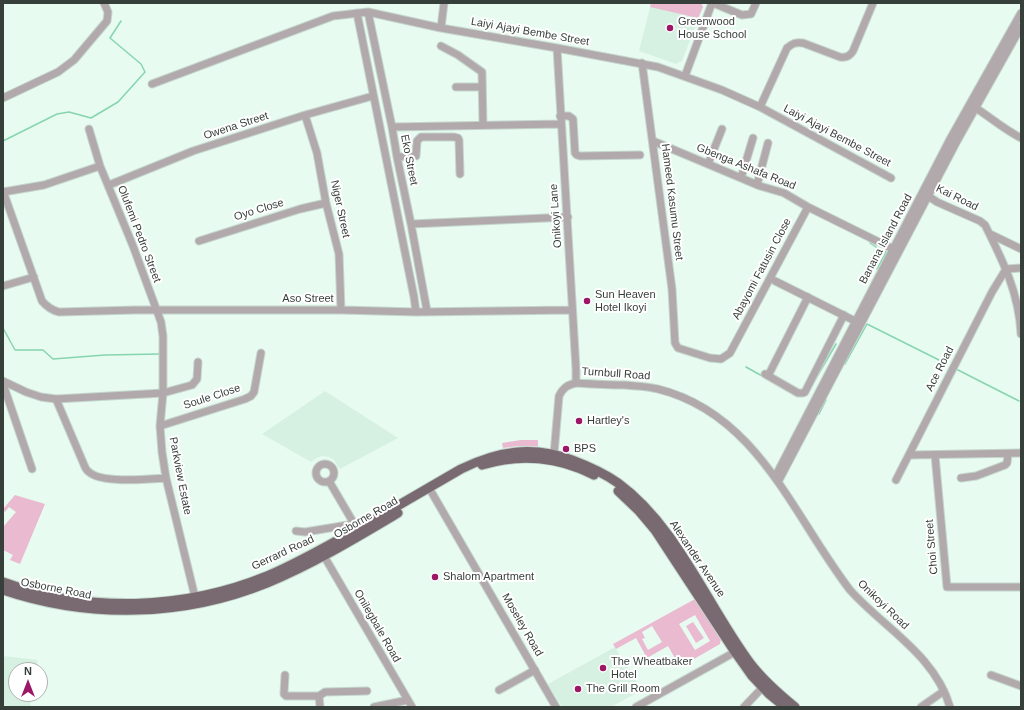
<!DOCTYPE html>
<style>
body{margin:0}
#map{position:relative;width:1024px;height:710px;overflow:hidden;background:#e7fbf0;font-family:Arial,sans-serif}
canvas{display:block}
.frame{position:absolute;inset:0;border:4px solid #373f3b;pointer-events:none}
.north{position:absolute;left:8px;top:662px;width:40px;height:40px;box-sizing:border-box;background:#fff;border:1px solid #afb2b1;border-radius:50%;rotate:0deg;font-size:11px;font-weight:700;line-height:16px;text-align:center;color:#373f3b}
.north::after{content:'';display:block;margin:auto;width:14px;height:18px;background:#9d1767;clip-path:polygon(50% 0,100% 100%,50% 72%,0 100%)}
</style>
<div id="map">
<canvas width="1024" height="710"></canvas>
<div class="frame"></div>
<div class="north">N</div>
</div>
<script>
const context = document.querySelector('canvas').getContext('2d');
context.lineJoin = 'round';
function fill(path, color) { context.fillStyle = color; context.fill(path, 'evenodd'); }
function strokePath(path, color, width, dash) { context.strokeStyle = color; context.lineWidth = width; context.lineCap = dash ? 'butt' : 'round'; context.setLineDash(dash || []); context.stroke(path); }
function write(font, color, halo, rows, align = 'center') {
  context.font = font + ' Arial,sans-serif'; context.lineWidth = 4; context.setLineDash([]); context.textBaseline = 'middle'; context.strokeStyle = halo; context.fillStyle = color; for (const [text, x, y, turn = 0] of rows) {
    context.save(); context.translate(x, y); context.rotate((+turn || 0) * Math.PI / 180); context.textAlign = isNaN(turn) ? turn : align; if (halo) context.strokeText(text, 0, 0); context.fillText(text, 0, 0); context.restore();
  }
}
const built = new Path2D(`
 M651,3H701L703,7L682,61L676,64L639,51Z
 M325,391L398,438L340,469L334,460L329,457L321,456L315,459L311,462L262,434Z
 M615,647L642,690L611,707H562L548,684Z
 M3,656L38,660L36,670H16V694H32L30,707H3Z`);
const green = new Path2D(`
 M651,3H701L703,7L698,18L650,7Z
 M521,440H538V446H518L503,448L502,443Z
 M15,495L45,504L20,564L10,560L13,555L3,550V527L16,512L9,507L5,512L3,509Z
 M695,599L721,639L720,644L680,667L668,646L647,658L636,638L616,649L613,644ZM695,615L710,641L695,650L679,624ZM652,626L662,642L648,650L642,639L645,638L642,632Z
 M693,622L704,638L696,643L686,626Z`);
const stream = new Path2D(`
 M3,141L57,114L69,112L91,118L118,102L145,72L141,64L110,38L121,21
 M870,243L876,247
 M877,269L886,252L882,250
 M3,328L15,350H43L53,359L105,355L159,354
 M845,364L867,324L947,364
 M746,367L764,377
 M956,369L1019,401
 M808,392L836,344
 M819,414L826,400`);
const minor = new Path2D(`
 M713,3L742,15L751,14L756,3
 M368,12L392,127L397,157L411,224L427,311
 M357,13L414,297L416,312
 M441,28L444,3
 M441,46L458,55L482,72L483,125
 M557,48L576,369V383
 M642,63L672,289L675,343L678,348L710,358L721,359L730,353L808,207
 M685,76L712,3
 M152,84L333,16L368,12L441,28L557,48L658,67L722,90L760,107L891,178
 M456,87H482
 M3,98L58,72L74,60L107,21L108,12L104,3
 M760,107L787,48C793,43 796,42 803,43L840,57C846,58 850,56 853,51L873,3
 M976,108C991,118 1005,130 1021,138
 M305,115L317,153L326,203L339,254L341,310
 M560,116H569L573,119L575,153L577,155L580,156L640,155
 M392,127L561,124
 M89,129L100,166L133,246L161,322L163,336V393L160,426L162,452L166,478L195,597
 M653,141L760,186L784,193L808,207L893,249
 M397,157L416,156L417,141L421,137H454L458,138L459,140L460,174
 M708,164L722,129
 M741,178L753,138
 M109,185L193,151L305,115L373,96
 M757,185L768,143
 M3,191L42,301C47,307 51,310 59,312L135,310H341L416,312L572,310
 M3,192L44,185L100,166
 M925,194L937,202L980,221L985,225C1003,261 1019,293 1021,334
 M411,224L568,217
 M990,234L1021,249
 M199,241L300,209L326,203
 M775,281L855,321
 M3,286L34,277
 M765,374L798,393H803L805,392L844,315
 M768,376L808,297
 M3,381L26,392L41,397L56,399L163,393L192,385L197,379L198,362
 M3,384L32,469
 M56,399L85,467C86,469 87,471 89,472C102,484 149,479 166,478
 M160,426L245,399L251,396L254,392L261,353
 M554,454L559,396C563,388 567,385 576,383C592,384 608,385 624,385C635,386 647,386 658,389C758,414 793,516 850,590C884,628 935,655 950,707
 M910,455L1021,453
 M935,455L947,587H1021
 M316 473a9 9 0 1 1 18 0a9 9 0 1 1-18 0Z
 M775,477L949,141L1021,13
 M961,478L976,476L1005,465L1007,463L1008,454
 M896,480L992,292L1006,269L1021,268
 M329,481L356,527
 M778,482L957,141L1021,27
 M432,493L556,707
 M296,531L305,532L354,524
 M324,556L412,707
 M285,675L284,694L286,696H319L320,707
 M991,675L1021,686
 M499,690L535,670
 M319,696L325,692L367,691
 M374,707L408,700
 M636,707L735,652
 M744,707L762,688
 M921,707L944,691`);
const major = new Path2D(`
 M482,465C520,453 559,457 594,475
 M618,491L639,511L655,530L735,652L752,676L769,694L785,707
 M3,582C88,613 184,610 267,576C298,563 327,546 356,530C391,510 426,489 461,469C498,451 532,445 572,460C588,466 604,473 618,483C677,526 707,605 750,663C763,680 779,694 795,707
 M3,590C89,619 183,617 267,583C313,564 356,538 398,513`);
const markers = [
 [670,28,4,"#9d1767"],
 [587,301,4,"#9d1767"],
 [579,421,4,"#9d1767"],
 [566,449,4,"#9d1767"],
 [435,577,4,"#9d1767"],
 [603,668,4,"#9d1767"],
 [578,689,4,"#9d1767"]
];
const poiNames = [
 ["Greenwood",678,22],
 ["House School",678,35],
 ["Sun Heaven",595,295],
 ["Hotel Ikoyi",595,308],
 ["Hartley's",587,421],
 ["BPS",574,449],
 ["Shalom Apartment",443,577],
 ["The Wheatbaker",611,662],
 ["Hotel",611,675],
 ["The Grill Room",586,689]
];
const streetNames = [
 ["Laiyi Ajayi Bembe Street",530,32,10],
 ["Owena Street",236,126,-18],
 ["Laiyi Ajayi Bembe Street",837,136,28],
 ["Eko Street",409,160,79],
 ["Gbenga Ashafa Road",746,167,22],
 ["Kai Road",957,198,26],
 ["Hameed Kasumu Street",672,202,83],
 ["Niger Street",340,209,78],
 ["Oyo Close",259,210,-17],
 ["Onikoyi Lane",556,216,-94],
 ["Olufemi Pedro Street",139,234,69],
 ["Banana Island Road",886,239,-62],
 ["Abayomi Fatusin Close",762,269,-62],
 ["Aso Street",308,299],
 ["Ace Road",940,369,-63],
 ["Turnbull Road",616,374,4],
 ["Soule Close",212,397,-18],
 ["Parkview Estate",180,476,79],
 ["Osborne Road",366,518,-30],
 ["Choi Street",932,547,-95],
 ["Gerrard Road",283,553,-25],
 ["Alexander Avenue",697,559,56],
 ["Osborne Road",56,589,11],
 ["Onikoyi Road",883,605,44],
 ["Moseley Road",522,625,60],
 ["Onilegbale Road",377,626,60]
];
fill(built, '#d6f1e2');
fill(green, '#eabbd0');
strokePath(stream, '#86d5ae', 1.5);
strokePath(minor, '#c4d5cc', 9);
strokePath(major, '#c4d5cc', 11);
strokePath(minor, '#b2a9ad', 7);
strokePath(major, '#796a71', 9);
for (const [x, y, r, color] of markers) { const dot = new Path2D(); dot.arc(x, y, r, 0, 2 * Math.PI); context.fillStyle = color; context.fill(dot); strokePath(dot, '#fff', 1.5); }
write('11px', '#373f3b', '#fff', poiNames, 'left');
write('11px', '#373f3b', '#fff', streetNames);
</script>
